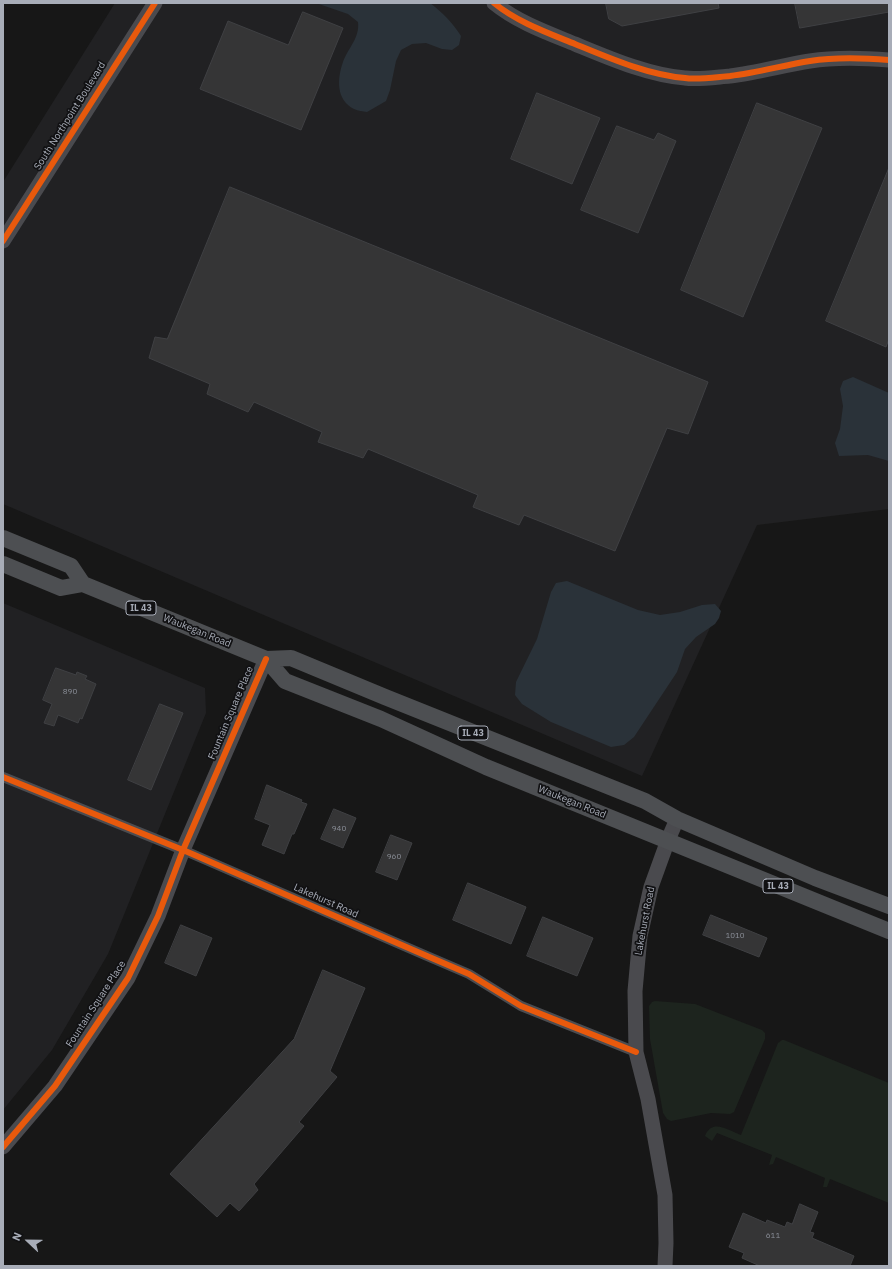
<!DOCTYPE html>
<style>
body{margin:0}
#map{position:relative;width:892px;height:1269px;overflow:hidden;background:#171717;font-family:"IBM Plex Sans",sans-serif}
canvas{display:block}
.frame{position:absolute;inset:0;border:4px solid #a8adb8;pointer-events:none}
.north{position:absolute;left:8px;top:1221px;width:40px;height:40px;-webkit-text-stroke:3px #111113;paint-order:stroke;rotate:292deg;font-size:11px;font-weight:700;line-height:16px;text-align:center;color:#a8adb8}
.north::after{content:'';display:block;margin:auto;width:14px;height:18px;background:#a8adb8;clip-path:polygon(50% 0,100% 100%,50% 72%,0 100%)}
</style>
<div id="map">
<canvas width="892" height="1269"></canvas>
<div class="frame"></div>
<div class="north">N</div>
</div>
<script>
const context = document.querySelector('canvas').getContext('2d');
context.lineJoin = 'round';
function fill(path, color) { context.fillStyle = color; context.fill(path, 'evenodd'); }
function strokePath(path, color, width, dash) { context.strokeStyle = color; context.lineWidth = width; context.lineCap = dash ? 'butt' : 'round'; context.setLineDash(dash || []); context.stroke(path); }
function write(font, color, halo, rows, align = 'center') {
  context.font = font + ' "IBM Plex Sans",sans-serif'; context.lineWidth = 3.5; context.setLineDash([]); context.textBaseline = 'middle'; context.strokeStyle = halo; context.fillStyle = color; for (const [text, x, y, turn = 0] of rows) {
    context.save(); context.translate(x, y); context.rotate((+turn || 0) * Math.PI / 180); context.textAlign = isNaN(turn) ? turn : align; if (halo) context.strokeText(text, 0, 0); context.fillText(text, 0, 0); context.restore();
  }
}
const built = new Path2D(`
 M115,3H889V509L757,525L642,776L3,504V182Z
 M3,603L205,688L206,713L108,954L52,1050L3,1110Z`);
const green = new Path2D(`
 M655,1001L695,1004L762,1030L765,1033V1039L734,1112L730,1114L711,1113L671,1121L667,1119L663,1113L650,1039L649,1006L652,1002Z
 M782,1040H784L889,1083V1203L830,1179L827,1187H823L825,1178L776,1157L773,1164L769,1165L772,1155L717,1133L712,1141L705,1136C712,1118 728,1130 741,1135L778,1043Z`);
const water = new Path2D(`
 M316,3H430C442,12 453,23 461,36L459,45L452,50L442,49L426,43L412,44L401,50L396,61L390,90L386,101L367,112C363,111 358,111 354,109C336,100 337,79 343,62C348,48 360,38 358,22L348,14Z
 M853,377L889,393V461L868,455L839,456L835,443L840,429L843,406L840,389L843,381Z
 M567,581L638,610L660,615L680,612L702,605L715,604L721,611L719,618L715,624L696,637L685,649L677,672L634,737L624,745L611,747L551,722L522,704L515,695L516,682L537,639L551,592L556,583Z`);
const building = new Path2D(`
 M606,3H718L719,8L622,26L609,19Z
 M795,3H889V12L800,28Z
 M303,12L343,28L301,130L200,89L228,21L288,45Z
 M537,93L600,118L572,184L511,159Z
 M757,103L822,128L743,317L681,290Z
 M617,126L654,140L658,133L676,141L638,233L581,210Z
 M889,168V339L886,347L826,321Z
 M230,187L708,382L688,434L667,428L615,551L524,515L519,525L473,507L478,495L368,449L363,458L318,442L322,432L254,402L248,412L207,394L210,384L149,358L155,337L167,339Z
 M56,668L76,675L77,672L87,676L85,679L96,684L82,719L80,718L78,723L58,715L54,726L44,723L52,704L43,700Z
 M160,704L183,713L151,790L128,780Z
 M267,785L302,800L301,802L307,804L294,834H292L284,854L262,845L270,825L255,819Z
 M334,809L356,818L343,848L321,839Z
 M391,835L412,843L397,880L376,872Z
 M468,883L526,907L511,944L453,920Z
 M711,915L767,938L759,957L703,935Z
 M543,917L593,938L577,976L527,956Z
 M181,925L212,938L196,976L165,963Z
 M323,970L365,988L330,1071L337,1077L299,1122L304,1126L254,1184L258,1190L239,1211L230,1203L217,1217L170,1174L294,1039Z
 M800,1204L818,1212L810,1232L814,1233L812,1238L854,1256L850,1266H760L742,1258L744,1253L729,1247L743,1213L766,1223L767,1220L785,1227L787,1222L792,1224Z`);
const street = new Path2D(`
 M3,777L183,850L427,956L469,974L521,1006L636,1052`);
const secondary = new Path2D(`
 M494,3C517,22 548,33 575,44C609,58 648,75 685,78C697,80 717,77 730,76C757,73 784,65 810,61C836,57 863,58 889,60
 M3,241L155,3
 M3,1147L55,1086L128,978L158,916L183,850L266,659
 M665,1266L666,1243L665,1195L648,1099L636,1052L635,991L640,936L651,887L668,840L677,819`);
const primary = new Path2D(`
 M3,538L71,566L83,584L266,659L291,658L385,697L645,801L677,819L815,878L889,906
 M3,564L61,588L83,584
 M266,659L285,681L381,719L486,767L889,931`);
const cycleway = new Path2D(`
 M494,3C517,22 548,33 575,44C609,58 648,75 685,78C697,80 717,77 730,76C757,73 784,65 810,61C836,57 863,58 889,60
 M3,241L155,3
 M3,777L183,850L427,956L469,974L521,1006L636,1052
 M3,1147L55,1086L128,978L158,916L183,850L266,659`);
const numberNames = [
 ["890",70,692],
 ["940",339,829],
 ["960",394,857],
 ["1010",735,936],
 ["611",773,1236]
];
const shields = [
 [141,608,30],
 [473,733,30],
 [778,886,30]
];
const shieldNames = [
 ["IL 43",141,608],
 ["IL 43",473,733],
 ["IL 43",778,886]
];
const streetNames = [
 ["South Northpoint Boulevard",70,116,-58],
 ["Waukegan Road",197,631,22],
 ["Fountain Square Place",231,713,-67],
 ["Waukegan Road",572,802,22],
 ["Lakehurst Road",326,901,24],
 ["Lakehurst Road",645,921,-79],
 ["Fountain Square Place",96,1004,-57]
];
fill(built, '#212123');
fill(green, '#1d241e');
fill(water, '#2a3239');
fill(building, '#353536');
strokePath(building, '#3f4043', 1);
strokePath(street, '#4b4c50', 10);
strokePath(secondary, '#4a4a4e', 15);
strokePath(primary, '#4d4f52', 16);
strokePath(cycleway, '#e8590c', 6);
write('8px', '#8b8f98', null, numberNames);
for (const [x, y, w] of shields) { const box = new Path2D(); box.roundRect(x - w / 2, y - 7, w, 14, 3); context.fillStyle = '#111113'; context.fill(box); strokePath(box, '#a8adb8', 1); }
write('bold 9px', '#a8adb8', null, shieldNames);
write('10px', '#a8adb8', '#111113', streetNames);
</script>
